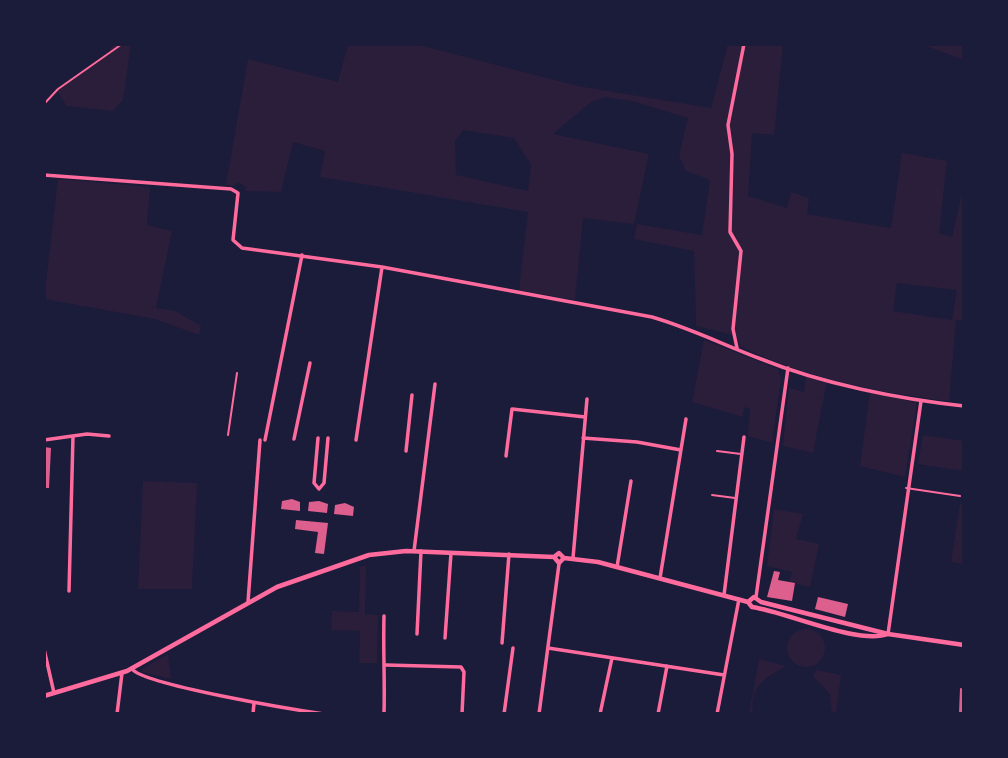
<!DOCTYPE html>
<style>
body{margin:0}
#map{position:relative;width:1008px;height:758px;overflow:hidden;background:#1b1b3a;font-family:Roboto,sans-serif}
canvas{display:block}
.frame{position:absolute;inset:0;border:46px solid #1b1b3a;pointer-events:none}
</style>
<div id="map">
<canvas width="1008" height="758"></canvas>
<div class="frame"></div>
</div>
<script>
const context = document.querySelector('canvas').getContext('2d');
context.lineJoin = 'round';
function fill(path, color) { context.fillStyle = color; context.fill(path, 'evenodd'); }
function strokePath(path, color, width, dash) { context.strokeStyle = color; context.lineWidth = width; context.lineCap = dash ? 'butt' : 'round'; context.setLineDash(dash || []); context.stroke(path); }
const green = new Path2D(`
 M112,44H131L123,100L113,111L67,106L57,91L109,54Z
 M348,44H415L578,86L711,108L728,44H783L774,135L752,133L748,196L787,208L791,192L809,198L807,214L891,228L902,153L947,161L939,233L952,237L964,185V321L956,320L949,401C879,393 803,377 740,346L737,336L696,326L694,251L634,239L637,224L702,235L710,180L686,171L679,156L688,118L632,101L605,97L591,102L553,134L649,154L634,224L583,218L575,300L519,290L528,212L320,177L325,151L293,142L281,192L245,191L246,187L238,182L234,186L226,185L248,59L338,82ZM463,130L514,138L531,165L528,191L456,175L455,142ZM897,283L957,290L952,320L893,311Z
 M921,44H964V60Z
 M58,179L150,187L147,225L172,231L156,308L175,311L201,326L199,335L155,319L44,299Z
 M704,340L778,369L781,379L772,443L748,436L750,409L744,407L743,417L692,402Z
 M806,375L827,381L813,453L783,446L789,388L804,392Z
 M870,392L917,403L905,477L860,466Z
 M923,435L964,441V471L918,464Z
 M143,481L197,483L192,589H138Z
 M960,504L964,505V564L951,562Z
 M774,509L803,514L796,539L819,544L810,587L789,582L792,572L767,566Z
 M366,565L365,614L378,615L377,663H359L360,631L331,630L332,611L359,612L360,567Z
 M787 648a19 19 0 1 1 38 0a19 19 0 1 1-38 0Z
 M168,654L171,679L142,672V669Z
 M759,659L786,666C765,678 749,687 753,714H749Z
 M817,670L841,675L836,714H832L830,694L813,676Z`);
const building = new Path2D(`
 M44,447L51,448L49,488H44Z
 M292,499L300,502V511L281,509L282,501Z
 M319,501L328,504L327,513L308,511L309,502Z
 M345,503L354,507L353,516L334,514L335,505Z
 M296,520L328,523L324,554L315,553L318,532L295,529Z
 M774,571L780,572L778,580L795,583L792,601L767,597Z
 M818,597L848,604L845,617L815,609Z
 M960,688L964,689V714L959,713Z`);
const service = new Path2D(`
 M44,104L58,89L122,44
 M228,435L237,373
 M717,451L741,454
 M906,488L960,496
 M712,495L735,498`);
const minor = new Path2D(`
 M44,175L231,189L238,193L233,240L242,248L382,267L652,317C690,328 724,345 761,359C823,384 899,399 964,406
 M737,348L733,329L741,251L730,232L732,154L728,125L744,44
 M318,438L314,483L319,489L324,483L328,438
 M583,438L637,442L681,450
 M294,439L310,363
 M44,440L87,434L109,436
 M265,440L302,255
 M356,440L382,267
 M406,451L412,395
 M506,456L512,409L585,417
 M414,551L435,384
 M573,558L587,399
 M617,567L631,481
 M660,578L686,419
 M69,591L73,436
 M724,595L744,437
 M756,597L788,368
 M248,602L260,440
 M384,616C383,650 385,680 384,714
 M417,634L421,551
 M888,634L921,401
 M445,638L451,553
 M502,643L509,554
 M548,648L724,675
 M44,649L54,693
 M386,665L461,667L464,672L462,714
 M132,669C144,685 296,710 324,714
 M117,714L122,673
 M253,714L254,703
 M504,714L513,648
 M539,714L559,564
 M600,714L612,658
 M658,714L667,666
 M717,714L739,599`);
const tertiary = new Path2D(`
 M554,557L559,563L564,558
 M748,602L754,597L761,602L888,634L964,645
 M44,696L127,671L277,587L369,555L406,551L554,557L559,553L564,558L598,562L748,602L752,607C787,612 857,645 888,634`);
fill(green, '#2a1e3b');
fill(building, '#dd5f8e');
strokePath(service, '#ff6b9d', 2);
strokePath(minor, '#ff6b9d', 3.5);
strokePath(tertiary, '#ff6b9d', 4.5);
</script>
